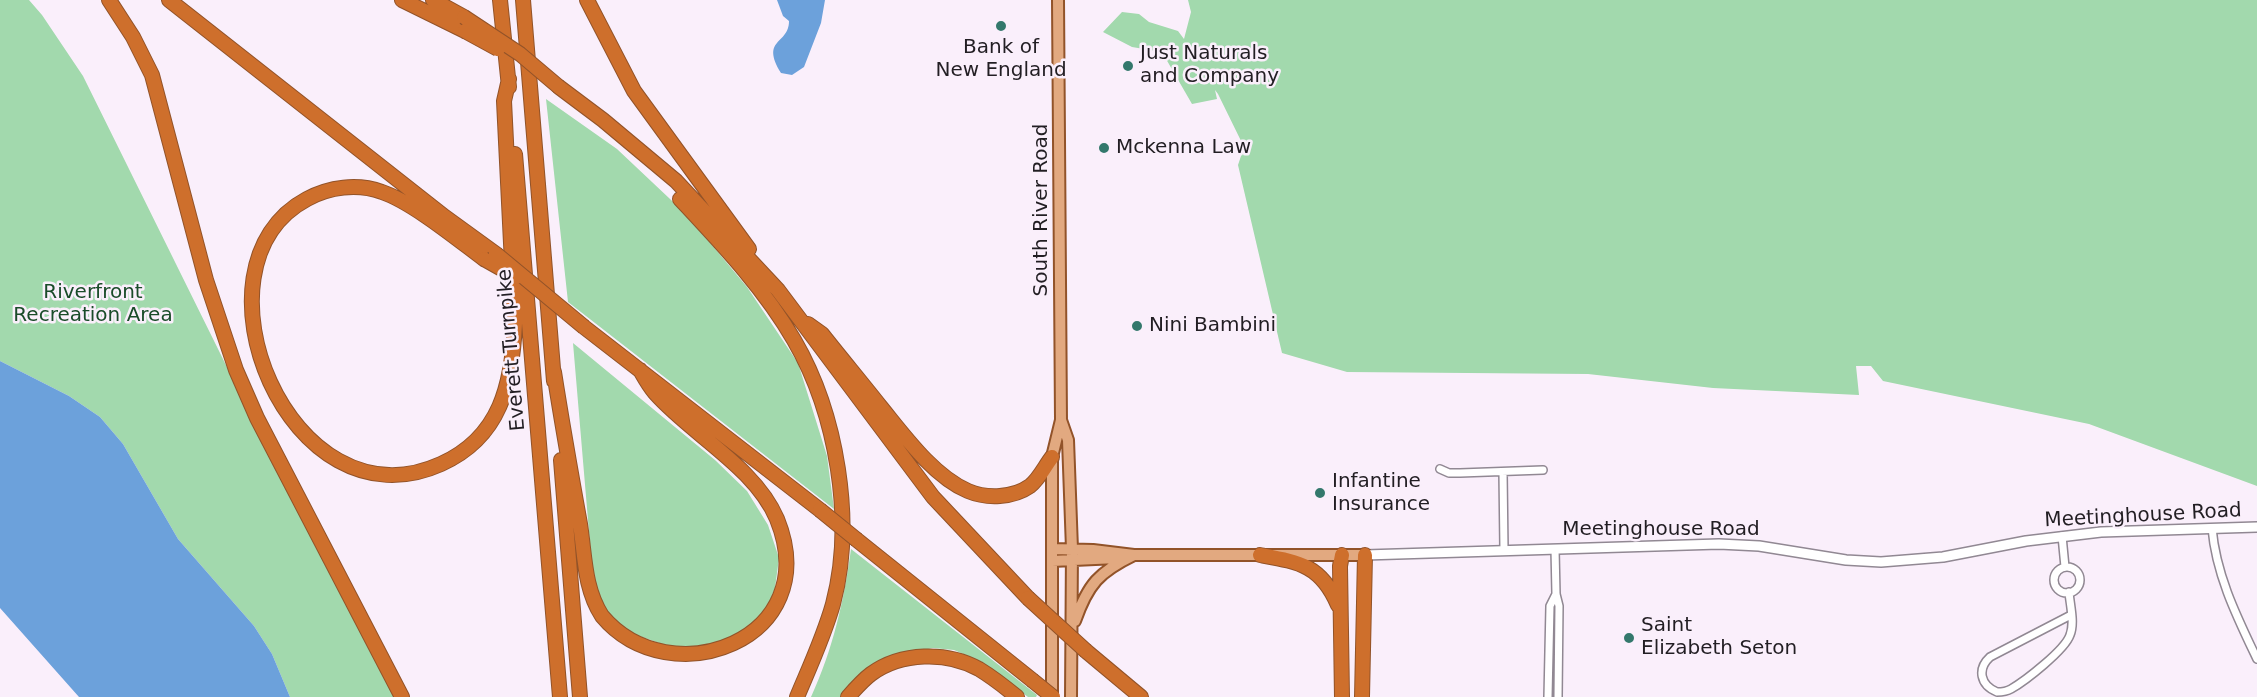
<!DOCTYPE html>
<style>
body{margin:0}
canvas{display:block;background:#faeffb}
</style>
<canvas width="2257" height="697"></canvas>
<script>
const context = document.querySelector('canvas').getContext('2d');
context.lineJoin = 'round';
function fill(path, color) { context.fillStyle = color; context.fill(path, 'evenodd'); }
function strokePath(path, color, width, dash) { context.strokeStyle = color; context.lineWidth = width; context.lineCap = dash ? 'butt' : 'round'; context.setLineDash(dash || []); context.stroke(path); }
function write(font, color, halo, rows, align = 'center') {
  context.font = font + ' "DejaVu Sans",sans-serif'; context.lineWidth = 5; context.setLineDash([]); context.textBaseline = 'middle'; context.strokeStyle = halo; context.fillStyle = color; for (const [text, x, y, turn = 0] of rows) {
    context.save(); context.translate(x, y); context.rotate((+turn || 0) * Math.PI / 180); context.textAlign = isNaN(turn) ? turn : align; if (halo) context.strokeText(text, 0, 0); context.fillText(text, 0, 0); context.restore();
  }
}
const green = new Path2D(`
 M0,0H29L42,15L83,76L266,446L400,697H290L272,654L254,626L178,539L123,444L100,417L69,396L0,361Z
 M1188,0H2257V486L2089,424L1883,381L1871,366H1856L1859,395L1713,388L1588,374L1347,372L1282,353L1238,165L1244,147L1218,94L1215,90L1217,99L1192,104L1162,52L1132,47L1103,32L1122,12L1139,14L1149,22L1178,31L1184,39L1191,12Z
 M546,99L617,149L687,215L747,287L798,363L827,456L834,509L568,302Z
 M573,343L715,460L747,491L768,525L779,558L775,588L765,614L751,628L691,654L619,629L604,608L593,579Z
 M851,549L1037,695L1036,697H1028L982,662L954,650L933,648L889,657L844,697H811C833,649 844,601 851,549Z`);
const water = new Path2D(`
 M777,0H825L821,23L804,67L792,75L781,73C760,38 789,45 789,21L783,16Z
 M0,361L69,396L100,417L123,444L178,539L254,626L272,654L290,697H79L0,608Z`);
const minor = new Path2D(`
 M1440,469L1449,473H1460L1543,470
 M1503,472L1504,550
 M2212,528C2216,575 2237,617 2257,659
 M2062,536L2065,567
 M1555,549L1556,594L1559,606L1558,697
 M2054 580a13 13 0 1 1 26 0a13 13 0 1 1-26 0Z
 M2069,592C2070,605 2075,623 2070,635C2065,650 2025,681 2011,689C2006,692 2002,692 1997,692C1980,685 1977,669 1990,657L2071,615
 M1548,697L1550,606L1556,594`);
const tertiary = new Path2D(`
 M1365,555L1719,544L1759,546L1846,560L1881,562L1943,557L2026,541L2101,532L2257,527`);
const primary = new Path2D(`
 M1061,420L1068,440L1072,549L1071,697
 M1052,549L1093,550L1134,555H1365
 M1052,561L1117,558
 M1075,621C1088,584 1099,572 1134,555
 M1052,697V457L1061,420L1058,0`);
const motorway = new Path2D(`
 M109,0L133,37L152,75L206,280L236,370L257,418L402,697
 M169,0L445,217L496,254
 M402,0L465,31
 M433,0L464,17
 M500,0L509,87
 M523,0L554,381
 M587,0L634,91L749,249
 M559,87L603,120L676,181L778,290L933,497L1028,598
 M515,154L560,697
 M680,199C721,243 764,288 794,340C837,414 855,521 833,604C824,636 810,666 797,697
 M484,259C457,239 412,202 382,192C357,183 329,187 307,199C181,266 290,532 441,464C501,437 512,384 515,324L504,101L509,79
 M808,324L822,334C841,358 861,382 880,406C903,434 933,476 968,491C987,499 1013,498 1030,486C1039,479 1045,466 1052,457
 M584,327L820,510
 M554,372C562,423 571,474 580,524C585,556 584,588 602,616C670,697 826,640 777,519C755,467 691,434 655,393C649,386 644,377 640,370
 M561,460L580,697
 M857,540L1032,680
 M1260,555C1299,562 1321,565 1338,605
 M1342,555L1340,566L1342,697
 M1086,651L1141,697
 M848,697C855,689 863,680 871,674C901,652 947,651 979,669C992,677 1005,687 1017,697
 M1362,697L1365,555`);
const motorwayBridge = new Path2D(`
 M464,17L520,54L559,87
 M465,31L498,49
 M496,254L584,327
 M484,259L516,277
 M820,510L857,540
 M1028,598L1086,651
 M1032,680L1053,697`);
const markers = [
 [1001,26,6,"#33786c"],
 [1128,66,6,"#33786c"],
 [1104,148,6,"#33786c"],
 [1137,326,6,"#33786c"],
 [1320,493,6,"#33786c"],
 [1629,638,6,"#33786c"]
];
const poiNames = [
 ["Bank of",1001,48,"center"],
 ["New England",1001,71,"center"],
 ["Just Naturals",1140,54],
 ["and Company",1140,77],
 ["Mckenna Law",1116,148],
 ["Nini Bambini",1149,326],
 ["Infantine",1332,482],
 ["Insurance",1332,505],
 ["Saint",1641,626],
 ["Elizabeth Seton",1641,649]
];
const streetNames = [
 ["South River Road",1042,210,-90],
 ["Everett Turnpike",512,350,-95],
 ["Meetinghouse Road",2143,516,-3],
 ["Meetinghouse Road",1661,530]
];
const parkNames = [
 ["Riverfront",93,293],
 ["Recreation Area",93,316]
];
fill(green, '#a2d9ad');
fill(water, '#6ca1db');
strokePath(minor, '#918893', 10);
strokePath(tertiary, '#918893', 12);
strokePath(primary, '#925329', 14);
strokePath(motorway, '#925329', 16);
strokePath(minor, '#fff', 7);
strokePath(tertiary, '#fff', 9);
strokePath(primary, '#e2a980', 10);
strokePath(motorway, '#ce6f2c', 14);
strokePath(motorwayBridge, '#925329', 16, []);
strokePath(motorwayBridge, '#ce6f2c', 14);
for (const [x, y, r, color] of markers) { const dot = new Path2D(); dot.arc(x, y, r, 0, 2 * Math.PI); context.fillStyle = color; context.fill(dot); strokePath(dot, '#faeffb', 2); }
write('20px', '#221e23', '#faeffb', poiNames, 'left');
write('20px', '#221e23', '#faeffb', streetNames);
write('20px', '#1a4c29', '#faeffb', parkNames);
</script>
